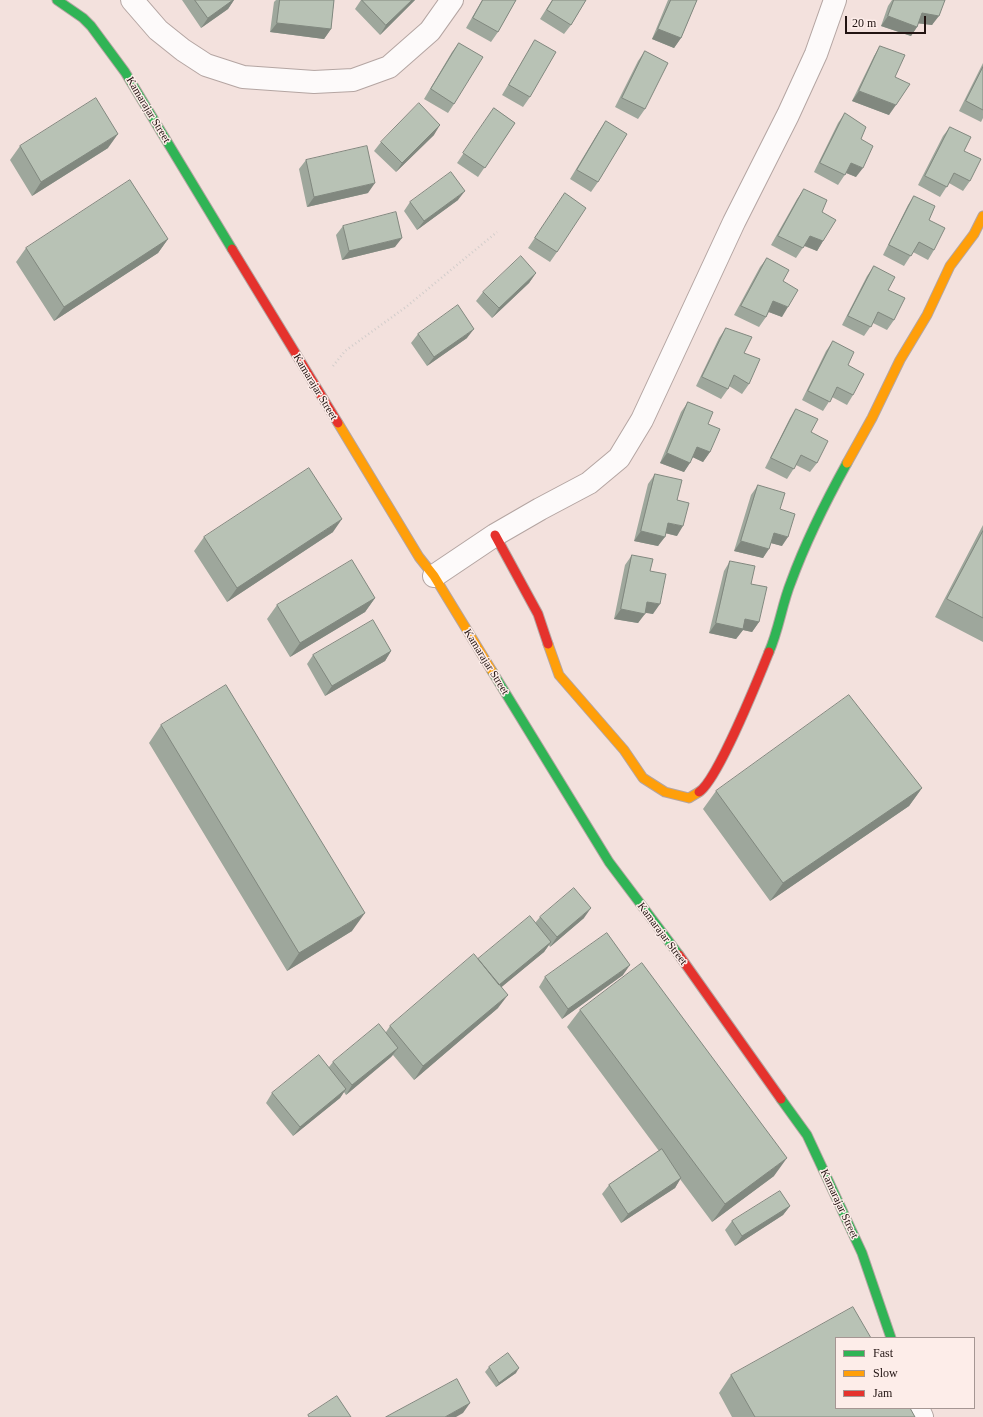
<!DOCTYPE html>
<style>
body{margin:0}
#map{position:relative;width:983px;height:1417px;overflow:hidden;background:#f3e1dd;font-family:Georgia,serif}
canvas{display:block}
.legend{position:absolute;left:835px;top:1337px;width:140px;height:72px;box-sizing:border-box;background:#fdede9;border:1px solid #a59693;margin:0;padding:5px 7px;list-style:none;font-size:12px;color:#211311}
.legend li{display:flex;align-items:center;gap:8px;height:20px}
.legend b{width:20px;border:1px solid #a59693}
.scale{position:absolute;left:845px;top:16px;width:81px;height:18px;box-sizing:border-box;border:2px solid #211311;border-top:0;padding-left:5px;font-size:12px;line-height:14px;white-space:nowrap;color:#211311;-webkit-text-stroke:3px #fdede9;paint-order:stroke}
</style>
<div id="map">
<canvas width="983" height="1417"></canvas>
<ul class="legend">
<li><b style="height:5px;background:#30b455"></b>Fast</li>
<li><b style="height:5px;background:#ff9f0a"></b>Slow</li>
<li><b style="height:5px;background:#e5322d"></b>Jam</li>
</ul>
<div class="scale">20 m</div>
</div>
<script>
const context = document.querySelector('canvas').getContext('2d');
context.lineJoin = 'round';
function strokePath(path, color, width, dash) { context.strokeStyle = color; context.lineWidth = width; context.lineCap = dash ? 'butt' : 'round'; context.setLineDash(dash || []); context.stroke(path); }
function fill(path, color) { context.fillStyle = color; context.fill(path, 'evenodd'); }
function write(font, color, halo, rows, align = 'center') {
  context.font = font + ' Georgia,serif'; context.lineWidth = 3; context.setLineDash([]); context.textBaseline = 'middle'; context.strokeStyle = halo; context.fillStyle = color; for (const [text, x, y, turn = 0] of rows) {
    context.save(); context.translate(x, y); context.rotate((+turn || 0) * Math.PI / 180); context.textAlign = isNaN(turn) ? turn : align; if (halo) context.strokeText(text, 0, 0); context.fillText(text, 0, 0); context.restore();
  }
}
const path = new Path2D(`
 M333,366L345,351L406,307L497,232`);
const street = new Path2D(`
 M132,0L158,30L183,50L206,65L243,77L314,82L353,80L389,67L430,31L452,0
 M434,576L495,535L540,509L589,483L619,458L642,420L734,222L788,115L816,54L835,0
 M918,1408L922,1417`);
const fast = new Path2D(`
 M57,0L83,18L91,26L125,72L232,249
 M769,652C779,629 782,604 791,582C806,541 826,501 847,463
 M492,671L609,862L679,955
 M781,1099L807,1135L862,1253L891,1338`);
const slow = new Path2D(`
 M338,423L419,557L434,576L492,671
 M847,463L872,418L900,360L927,315L950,266L974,234L983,216
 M548,644L559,675L624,750L643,778L665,792L689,798L699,792`);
const jam = new Path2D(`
 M232,249L338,423
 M495,535L538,614L548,644
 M699,792C717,781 759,677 769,652
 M679,955L781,1099`);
const wall = new Path2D(`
 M182,0H234L228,9L201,28Z
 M276,0H334L331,29L324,39L270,32L274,2Z
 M361,0H415L380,35L355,9Z
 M482,0H516L498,32L491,42L466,28Z
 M552,0H586L571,25L564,34L540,19Z
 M668,0H697L681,38L674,48L652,39Z
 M892,0H945L932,25L918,23L917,27L911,36L881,26L888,6Z
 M535,40L530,97L523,107L502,95Z
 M459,43L454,104L448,113L424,99L452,52Z
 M880,46L895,77L889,115L852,101L874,56Z
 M645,51V109L638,119L615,107L638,61Z
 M983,63V118L981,122L959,111Z
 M494,108L515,123L478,177L457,163Z
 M845,113L861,139L856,177L846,173L838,185L814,172L838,123Z
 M606,121L598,182L591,192L570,179L599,131Z
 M950,127L964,151L970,181L963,191L949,183L940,197L918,185L943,136Z
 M434,135L396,172L374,151L381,142Z
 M20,146L108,148L32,196L10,160Z
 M306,160L368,193L307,207L299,169Z
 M804,189L822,212L823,241L817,251L804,246L796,258L771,245L797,199Z
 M565,193L557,252L550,262L528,248Z
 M914,196L929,220L934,250L928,260L913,252L904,266L883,255L908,205Z
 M458,200L417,230L404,211L410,202Z
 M343,226L395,247L342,260L336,235Z
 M168,239L158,253L54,321L16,262L26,248Z
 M767,258L783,281L782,317L769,312L766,317L759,327L734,315L760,267Z
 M874,266L888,290L894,320L887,330L873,323L864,336L842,325L867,276Z
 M536,273L529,283L492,318L476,301L483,292Z
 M726,328L744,353L749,384L742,394L729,386L728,389L721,399L696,386L719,338Z
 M418,334L467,338L427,366L411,343Z
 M833,341L848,365L853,395L847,405L832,397L823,411L802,400L826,351Z
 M688,402L708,424L710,452L703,462L693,457L684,472L660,463L681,412Z
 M796,409L811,432L817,463L810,472L796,465L787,479L765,468L790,418Z
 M655,474L677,536L665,533L658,546L634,541L648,484Z
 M758,485L780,509L782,546L771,543L763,558L734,551L751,495Z
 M983,525V642L935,617Z
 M333,532L227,602L194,551L204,537Z
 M632,555L650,571L653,614L645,612L638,623L614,619L625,565Z
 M730,561L751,584L759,622L752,632L743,630L736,639L709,633L724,571Z
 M375,598L365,612L290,657L267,619L277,605Z
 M391,651L385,661L325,696L307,664L313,655Z
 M161,725L352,931L287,971L149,743Z
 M922,788L909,806L770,901L703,809L716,791Z
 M540,917L584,918L550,947L549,945L544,952L501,987L498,1008L414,1080L393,1055L391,1057L346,1095L344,1092L340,1098L293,1136L266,1103L272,1093L329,1067L333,1062L386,1032L390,1026L478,959L535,923Z
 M623,975L562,1019L539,987L545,977Z
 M580,1010L774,1176L712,1222L680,1179L675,1188L621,1223L602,1194L609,1185L659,1151L567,1027Z
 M790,1206L783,1215L735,1246L725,1230L732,1221Z
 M489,1367L516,1373L496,1387L485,1372Z
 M731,1375L915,1417H732L719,1393Z`);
const shadedWall = new Path2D(`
 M233,0H234L228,9L201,28L208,18Z
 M412,0H415L380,35L386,25Z
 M922,13L939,16L932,25L915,23Z
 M888,16L917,27L911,36L881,26Z
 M277,23L331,29L324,39L270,32Z
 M658,29L681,38L674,48L652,39Z
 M859,91L896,105L889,115L852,101Z
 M440,125L434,135L396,172L402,163Z
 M118,134L108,148L32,196L41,182Z
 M851,163L863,168L856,177L844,172Z
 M375,183L368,193L307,207L314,197Z
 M465,191L458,200L417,230L424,221Z
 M810,236L823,241L817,251L803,245Z
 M402,238L395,247L342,260L349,251Z
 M168,239L158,253L54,321L64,307Z
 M536,273L529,283L492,318L499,308Z
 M773,301L788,307L782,317L766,311Z
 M474,329L467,338L427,366L434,357Z
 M697,447L710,452L703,462L690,456Z
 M667,453L690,463L684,472L660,463Z
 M342,519L333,532L227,602L237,588Z
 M668,523L683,526L677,536L661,532Z
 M641,531L665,537L658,546L634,541Z
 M774,533L788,537L782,546L767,542Z
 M741,541L769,549L763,558L734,551Z
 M375,598L365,612L290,657L300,643Z
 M647,602L660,604L653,614L640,612Z
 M621,609L645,614L638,623L614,619Z
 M745,619L759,622L752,632L743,630L736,639L709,633L716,623Z
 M391,651L385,661L325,696L332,686Z
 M922,788L909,806L770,901L783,883Z
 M591,908L584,918L550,947L557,937Z
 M365,913L352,931L287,971L299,953Z
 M551,942L544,952L492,995L499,985Z
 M630,965L623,975L562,1019L568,1009Z
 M508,995L498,1008L414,1080L423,1066Z
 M398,1048L391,1057L346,1095L352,1085Z
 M346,1089L340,1098L293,1136L300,1127Z
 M787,1158L774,1176L712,1222L725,1204Z
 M681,1178L675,1188L621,1223L628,1214Z
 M790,1206L783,1215L735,1246L742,1236Z
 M519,1368L516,1373L496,1387L499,1383Z
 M470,1403L463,1413L456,1417H445Z`);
const building = new Path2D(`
 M195,0H233L208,18Z
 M280,0H334L331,29L277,23Z
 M362,0H412L386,25Z
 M483,0H516L498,32L473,18Z
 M553,0H586L571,25L547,10Z
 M671,0H697L681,38L658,29Z
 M894,0H945L939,16L922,13L917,27L888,16Z
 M535,40L556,52L530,97L509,85Z
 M459,43L483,57L454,104L431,89Z
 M880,46L905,55L895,77L910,84L896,105L859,91Z
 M645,51L668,63L645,109L622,98Z
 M983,67V110L966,101Z
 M96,98L118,134L41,182L20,146Z
 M419,103L440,125L402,163L381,142Z
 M494,108L515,123L485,168L463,153Z
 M845,113L866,127L861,139L873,146L863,168L851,163L845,175L820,163Z
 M606,121L627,134L598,182L577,170Z
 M950,127L971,137L964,151L981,159L970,181L954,173L947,187L925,176Z
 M367,146L375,183L314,197L306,160Z
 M451,172L465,191L424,221L410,202Z
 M130,180L168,239L64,307L26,248Z
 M804,189L827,200L822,212L836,220L823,241L810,236L803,248L778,236Z
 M565,193L586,208L557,252L535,238Z
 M914,196L935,206L929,220L945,228L934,250L919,242L911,256L889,245Z
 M396,212L402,238L349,251L343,226Z
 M521,256L536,273L499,308L483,292Z
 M767,258L789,270L783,281L798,290L788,307L773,301L766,317L741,306Z
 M874,266L895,277L888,290L905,298L894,320L878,312L871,327L848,316Z
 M458,305L474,329L434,357L418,334Z
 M726,328L752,337L744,353L760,359L749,384L734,375L728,389L702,377Z
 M833,341L854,352L848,365L864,374L853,395L837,387L830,402L808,391Z
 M688,402L713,412L708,424L720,429L710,452L697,447L690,463L667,453Z
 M796,409L818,419L811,432L828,441L817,463L801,455L794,469L771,458Z
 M309,468L342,519L237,588L204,537Z
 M655,474L682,480L677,500L689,503L683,526L668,523L665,537L641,531Z
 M758,485L785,493L780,509L795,514L788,537L774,533L769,549L741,541Z
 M983,531V618L947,599Z
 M632,555L653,559L650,571L666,574L660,604L647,602L645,614L621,609Z
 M352,560L375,598L300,643L277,605Z
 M730,561L755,566L751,584L767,587L759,622L745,619L743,629L716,623Z
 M373,620L391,651L332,686L313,655Z
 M226,685L365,913L299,953L161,725Z
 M849,695L922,788L783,883L716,791Z
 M574,888L591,908L557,937L540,917Z
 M530,916L551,942L499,985L478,959Z
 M607,933L630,965L568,1009L545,977Z
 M474,954L508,995L423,1066L390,1026Z
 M642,963L787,1158L725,1204L580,1010Z
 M379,1024L398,1048L352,1085L333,1062Z
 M319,1055L346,1089L300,1127L272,1093Z
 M662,1149L681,1178L628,1214L609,1185Z
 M780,1191L790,1206L742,1236L732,1221Z
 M853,1307L871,1338H836V1408H910L915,1417H755L731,1375Z
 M508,1353L519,1368L499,1383L489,1367Z
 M457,1379L470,1403L445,1417H386Z
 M337,1396L351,1417H309L308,1415Z`);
const streetNames = [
 ["Kamarajar Street",148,110,59],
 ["Kamarajar Street",315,387,59],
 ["Kamarajar Street",486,662,58],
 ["Kamarajar Street",662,934,53],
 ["Kamarajar Street",839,1204,65]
];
strokePath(street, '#b4a5a2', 24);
strokePath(fast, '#b4a5a2', 11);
strokePath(slow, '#b4a5a2', 11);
strokePath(jam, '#b4a5a2', 11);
strokePath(path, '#d2cdcb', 2.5, [1, 3]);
strokePath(street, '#fdfafa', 22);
strokePath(fast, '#30b455', 9);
strokePath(slow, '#ff9f0a', 9);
strokePath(jam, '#e5322d', 9);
fill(wall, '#9ea79c');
fill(shadedWall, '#81887f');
fill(building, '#b8c2b5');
strokePath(building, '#81887f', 1);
write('11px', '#211311', '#fdede9', streetNames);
</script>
